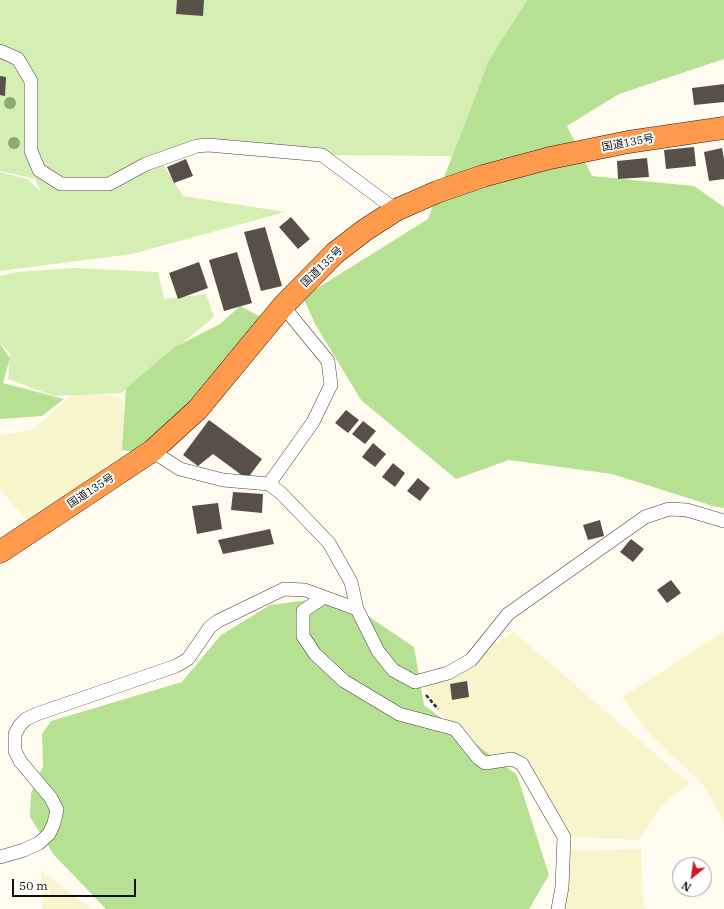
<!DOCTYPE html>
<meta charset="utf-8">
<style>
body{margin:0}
#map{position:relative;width:724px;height:909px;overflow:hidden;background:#fffcef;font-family:"IBM Plex Serif",serif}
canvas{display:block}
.north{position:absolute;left:672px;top:857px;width:40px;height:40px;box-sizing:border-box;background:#fff;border:1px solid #9f9f9f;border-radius:50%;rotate:210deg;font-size:11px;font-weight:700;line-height:16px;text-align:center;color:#0e0e0e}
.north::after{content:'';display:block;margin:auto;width:14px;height:18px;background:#cd1724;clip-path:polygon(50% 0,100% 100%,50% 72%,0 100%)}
.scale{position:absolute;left:12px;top:879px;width:124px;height:18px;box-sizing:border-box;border:2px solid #0e0e0e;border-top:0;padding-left:5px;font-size:12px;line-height:14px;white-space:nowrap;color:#0e0e0e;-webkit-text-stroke:3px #fff;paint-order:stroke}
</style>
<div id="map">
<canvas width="724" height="909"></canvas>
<div class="north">N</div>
<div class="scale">50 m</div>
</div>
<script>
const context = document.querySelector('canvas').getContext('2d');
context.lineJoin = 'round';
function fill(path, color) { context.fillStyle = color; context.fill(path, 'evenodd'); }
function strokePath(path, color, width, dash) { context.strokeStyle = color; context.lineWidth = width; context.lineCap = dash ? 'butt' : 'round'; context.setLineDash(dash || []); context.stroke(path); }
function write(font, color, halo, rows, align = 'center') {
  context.font = font + ' "IBM Plex Serif","Noto Sans JP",serif'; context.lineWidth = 4; context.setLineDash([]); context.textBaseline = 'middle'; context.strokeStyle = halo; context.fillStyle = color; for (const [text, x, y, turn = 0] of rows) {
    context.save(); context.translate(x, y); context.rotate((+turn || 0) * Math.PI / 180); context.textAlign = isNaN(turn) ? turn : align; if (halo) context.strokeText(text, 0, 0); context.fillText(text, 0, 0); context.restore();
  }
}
const farmland = new Path2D(`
 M77,391L121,397L125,417L122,455L29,523L0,489V435L32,430Z
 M514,632L689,783L659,808L640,840L564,837L518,757L478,766L423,685Z
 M724,632V821L701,782L652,737L622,697Z
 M641,849L643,904L646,909H564V851Z
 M41,871L92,909H42Z`);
const green = new Path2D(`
 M0,0H527L489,60L452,156L315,155L213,145L162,163L183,196L285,212L132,254L0,271V172L27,179L41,192L35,179L0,171Z
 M73,268L158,272L164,299L206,294L214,317L121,393L54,396L8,379L10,354L0,343V276L17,272Z`);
const forest = new Path2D(`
 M527,0H724V59L619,94L567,126L592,176L694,186L724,207V508L713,506L612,474L509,460L456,479L361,400L315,324L303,297L428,219L489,60Z
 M240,306L267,320L152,455L122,450L126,388L175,347L220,324Z
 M0,344L10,358L3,383L64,399L42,416L0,419Z
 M338,596L414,647L424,705L517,775L549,875L529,909H106L54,855L30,817L31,793L43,766L42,734L51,721L182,682L221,635L270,605Z`);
const building = new Path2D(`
 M177,0H204L203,16L176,14Z
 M0,76L6,77L5,96L0,95Z
 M724,84V102L694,105L692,88Z
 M694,147L696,166L666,169L664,150Z
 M722,148L724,159V179L709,181L704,152Z
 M647,158L649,177L618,179L617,161Z
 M186,159L193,176L174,183L167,167Z
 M291,217L310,239L298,249L279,227Z
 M265,227L282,286L261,291L244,232Z
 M237,252L252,303L224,311L209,260Z
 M199,262L208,288L178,299L169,273Z
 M346,410L359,420L348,433L335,423Z
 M209,420L262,459L247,479L213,454L198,466L183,455Z
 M363,421L376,431L365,444L352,434Z
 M373,443L386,454L375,467L362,457Z
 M393,463L405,473L395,487L382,477Z
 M418,478L430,488L420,501L407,491Z
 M233,492L263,494L262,513L231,510Z
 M218,503L222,529L197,534L192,506Z
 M600,520L604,536L588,540L583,525Z
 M270,529L274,544L223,554L218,540Z
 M631,539L644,549L633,562L620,552Z
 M671,580L681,593L667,603L657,590Z
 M467,681L469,697L452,700L450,684Z`);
const path = new Path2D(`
 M426,695L438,709`);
const street = new Path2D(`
 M0,51L18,59L31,81V151L39,170L61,184H109L146,164L197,146L208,145L322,155L396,210
 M152,451L180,469L223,480L269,484L281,493L329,543L351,582L357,609L378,651L393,670L415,682L448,673L471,660L508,614L645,517L669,509L687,510L724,521
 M269,484L313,422L331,385L328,361L283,306
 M324,597L303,611V636L315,654L344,681L399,714L455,729L478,758L485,763L512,759L522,764L564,837L562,887L558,909
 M0,857L24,850L39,843L49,834L54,823L57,810L51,798L20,761L15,751V734L20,725L26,719L37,714L176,666L188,659L210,627L218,621L284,589L305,590L357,609`);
const highway = new Path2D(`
 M0,552L152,451L198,409L283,306L335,253L365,230L396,210L437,192L483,176L550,158L628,142L724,128`);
const trees = [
 [10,103],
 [14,143]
];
const streetNames = [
 ["国道135号",628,143,-10],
 ["国道135号",322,267,-44],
 ["国道135号",91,491,-33]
];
fill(farmland, '#f8f4cc');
fill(green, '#d4eeb4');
fill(forest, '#b7e192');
fill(building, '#584f49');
strokePath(street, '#414141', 14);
strokePath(highway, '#1f1f1f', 23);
strokePath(path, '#303030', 2.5, [4, 2]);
strokePath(street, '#fff', 13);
strokePath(highway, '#ff9a4d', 22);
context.fillStyle = '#8aad78';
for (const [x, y] of trees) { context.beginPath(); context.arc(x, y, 6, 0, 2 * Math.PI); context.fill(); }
write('11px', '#0e0e0e', '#fff', streetNames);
</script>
